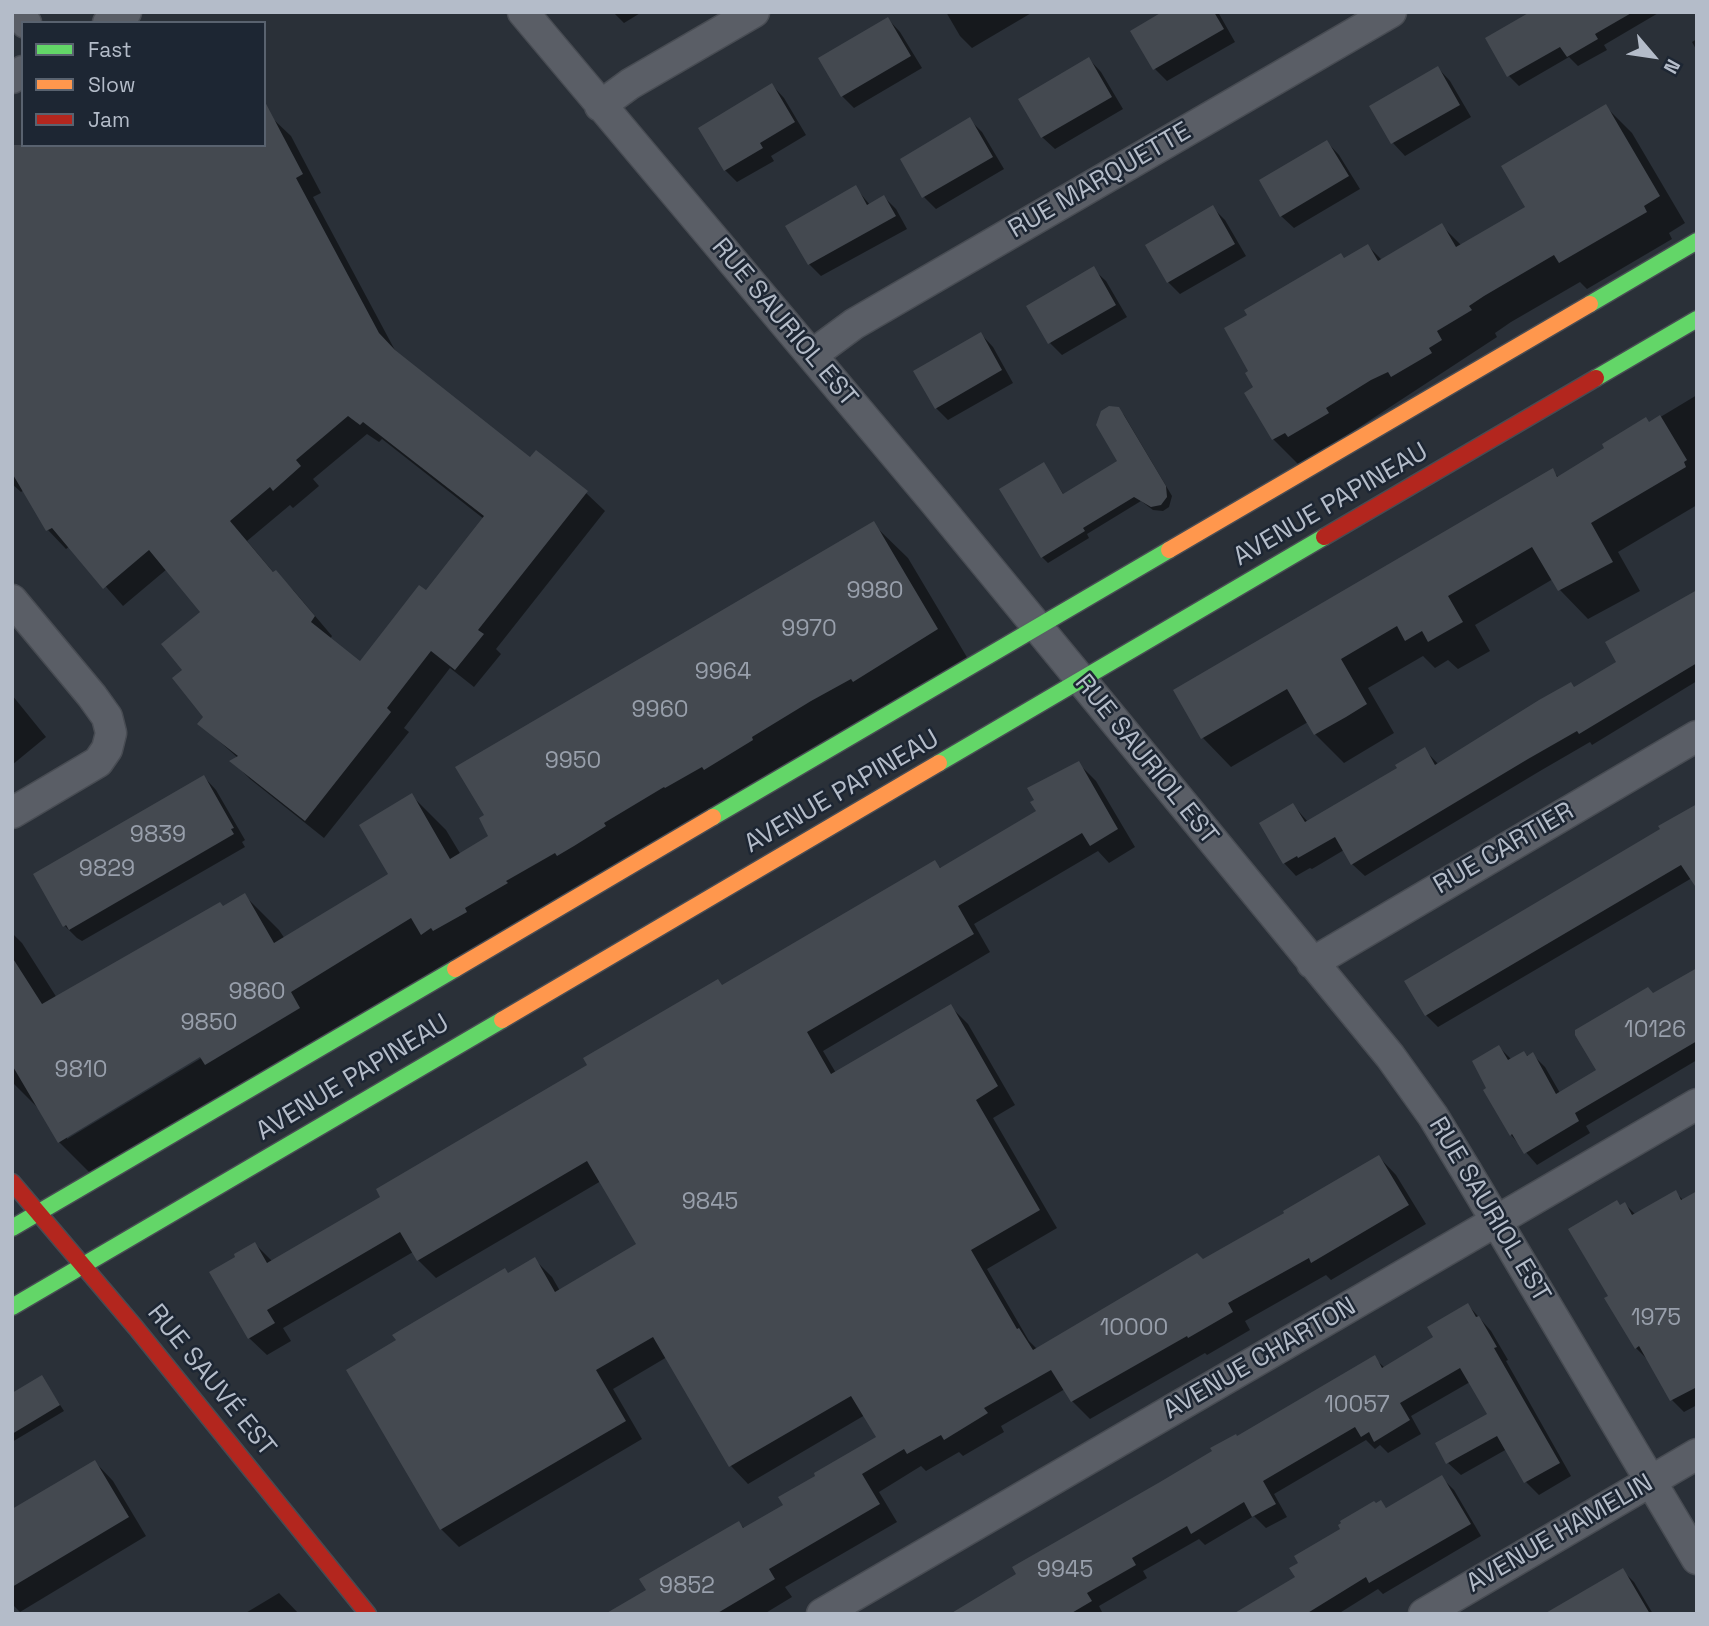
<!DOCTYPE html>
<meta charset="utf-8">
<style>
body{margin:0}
#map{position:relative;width:1709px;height:1626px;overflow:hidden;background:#2a3038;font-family:"Space Grotesk",sans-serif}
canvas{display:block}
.frame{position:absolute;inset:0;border:14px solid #b4bcc9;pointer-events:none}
.legend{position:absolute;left:21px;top:21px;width:245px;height:126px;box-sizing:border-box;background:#1d2633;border:2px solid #59626f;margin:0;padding:9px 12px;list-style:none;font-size:21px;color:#b4bcc9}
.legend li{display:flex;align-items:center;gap:14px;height:35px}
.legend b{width:35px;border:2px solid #59626f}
.north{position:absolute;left:1618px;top:21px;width:70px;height:70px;-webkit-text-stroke:5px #1d2633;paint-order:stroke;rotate:119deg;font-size:19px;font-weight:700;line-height:28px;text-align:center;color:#b4bcc9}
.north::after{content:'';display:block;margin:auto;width:24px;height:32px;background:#b4bcc9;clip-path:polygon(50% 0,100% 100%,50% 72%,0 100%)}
</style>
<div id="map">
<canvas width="1709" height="1626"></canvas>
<div class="frame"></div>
<ul class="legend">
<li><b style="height:9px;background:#63d668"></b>Fast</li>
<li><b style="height:9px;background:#ff974d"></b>Slow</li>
<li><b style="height:9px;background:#b3261e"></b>Jam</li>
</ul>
<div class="north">N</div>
</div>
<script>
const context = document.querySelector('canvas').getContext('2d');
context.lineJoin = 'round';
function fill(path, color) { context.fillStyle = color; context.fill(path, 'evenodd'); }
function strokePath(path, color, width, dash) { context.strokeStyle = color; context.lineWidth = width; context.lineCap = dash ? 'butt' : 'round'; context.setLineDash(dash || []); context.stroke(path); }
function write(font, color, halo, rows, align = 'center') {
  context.font = font + ' "Space Grotesk",sans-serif'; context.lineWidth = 5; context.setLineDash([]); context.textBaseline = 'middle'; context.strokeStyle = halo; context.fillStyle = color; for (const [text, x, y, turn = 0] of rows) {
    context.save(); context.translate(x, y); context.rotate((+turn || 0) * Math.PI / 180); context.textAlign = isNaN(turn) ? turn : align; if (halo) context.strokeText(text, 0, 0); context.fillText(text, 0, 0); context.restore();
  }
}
const shadow = new Path2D(`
 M613,12H642L624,23Z
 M946,12H1033L972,48L960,36Z
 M1166,12H1218L1235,42L1167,81L1155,69Z
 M1533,12H1660L1604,45L1607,50L1578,66L1569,57L1519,86L1509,76Z
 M888,19L900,32L922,68L854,108L842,96Z
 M1697,39V51L1692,42Z
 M1089,59L1101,72L1123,109L1055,149L1042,137Z
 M1438,68L1450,81L1471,117L1405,156L1393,143L1372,107Z
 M772,85L784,98L806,135L771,156L774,161L737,182L725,170Z
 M1605,106L1632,133L1685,223L1669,233L1672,239L1587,289L1580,282L1511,322L1495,333L1497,337L1300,466L1273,439L1256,388L1345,260L1368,246L1382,260L1441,225L1462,246L1528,207Z
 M272,118L291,136L321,193L313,197L397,354L530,460L586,493L605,511L496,649L501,654L474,687L450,668L404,728L409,732L324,838L250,779L232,761L238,758L200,724L206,717L184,670L202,612L167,569L123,606L70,546L66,549L48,530L24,490L21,492L12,484V157L264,145ZM367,434L379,442L382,439L484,519L427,592L361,664L330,639L332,636L294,591L276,572L274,573L247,541L290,505L293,508L319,486L313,479Z
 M970,120L982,132L1004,169L936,209L924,197Z
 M1327,142L1339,155L1360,189L1294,228L1281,216Z
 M855,187L870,205L884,197L896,209L907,229L821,276L809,264Z
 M1212,207L1225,220L1246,256L1180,294L1168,282Z
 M1093,269L1106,281L1127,317L1062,355L1050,343Z
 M981,334L993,347L1013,383L948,420L936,408Z
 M1697,395V505L1618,552L1640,591L1588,619L1560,590L1553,579L1475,625L1490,651L1458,669L1448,660L1435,668L1423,656L1368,688L1394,733L1344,763L1315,734L1308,722L1231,767L1203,738L1175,691L1552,470L1559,478Z
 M1118,409L1124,415L1172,496L1169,507L1163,511L1153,510L1141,501L1087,534L1089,538L1048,563L1042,557L1044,464L1064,495L1119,461Z
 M873,524L908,558L971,664L94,1177L59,1142L40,1110L12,1082V933L22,943L57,998L244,895L279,930L285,939L391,875L412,796L446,830L461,855L491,837ZM207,1051L208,1054L67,1139V1135Z
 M1697,591V681L1592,745L1590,742L1540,771L1365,876L1352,864L1344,850L1312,869L1310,868L1296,876L1284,863L1293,805L1308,822L1399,768L1424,749L1439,765L1619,662Z
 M12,695L46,737L12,765Z
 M1078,763L1096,781L1135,847L1109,863L1098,851L974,924L990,952L823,1051L836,1073L950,1006L968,1024L1015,1105L993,1118L1057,1228L987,1269L1029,1341L1037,1349L1203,1261L1379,1157L1396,1175L1426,1224L1331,1280L1326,1275L1245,1321L1250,1330L1207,1355L1205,1353L1090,1419L1072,1401L1065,1389L1001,1426L1004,1432L963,1456L959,1452L926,1471L921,1466L879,1492L897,1522L785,1587L792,1597L764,1614H609L648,1590L739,1523L745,1529L785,1505L878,1438L865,1415L748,1484L731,1466L667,1357L613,1389L642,1439L459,1547L441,1529L509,1275L534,1259L552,1277L560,1291L638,1244L601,1181L436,1278L418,1260L413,1252L283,1328L291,1341L267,1355L249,1338L255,1244L273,1262L383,1198L723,987L934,862L942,869L1038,812Z
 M204,777L216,790L245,840L242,842L245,847L82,941L77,938L65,926Z
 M1663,829L1692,878L1438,1027L1426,1015Z
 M1697,970V1060L1586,1126L1590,1133L1537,1165L1511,1135L1499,1047L1512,1060L1532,1054L1545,1067L1560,1093L1598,1070L1653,995Z
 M1675,1192L1683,1200L1697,1280V1405L1684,1412L1672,1400L1648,1360L1636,1348L1610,1296L1621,1206L1625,1204L1636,1215Z
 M1468,1305L1491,1331L1508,1360L1506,1361L1571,1476L1539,1495L1526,1482L1507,1449L1461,1475L1448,1463L1490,1414L1470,1382L1411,1416L1421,1434L1388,1453L1380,1445L1375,1449L1366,1440L1274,1494L1287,1517L1266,1528L1254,1516L1205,1545L1199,1539L1143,1571L1147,1578L1099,1606L1103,1614H953L1237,1438L1374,1358L1385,1368L1436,1338Z
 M42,1377L64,1411L12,1442V1395Z
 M95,1462L113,1481L146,1536L20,1612L12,1604V1511Z
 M1442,1478L1454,1490L1481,1536L1383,1594L1378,1589L1338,1614H1237L1297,1577L1342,1529L1376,1505L1380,1502L1387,1509Z
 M1622,1570L1634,1582L1653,1614H1547Z
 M279,1593L299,1614H244Z`);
const building = new Path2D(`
 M1162,12H1214L1224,29L1153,70L1130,31Z
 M1530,12H1633L1595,34L1598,39L1567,57L1560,47L1507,77L1485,38Z
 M888,17L911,56L841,97L818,58Z
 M1089,57L1112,97L1041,138L1018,99Z
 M1438,66L1460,105L1391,144L1369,106Z
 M772,83L795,122L760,143L763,148L724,171L698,128Z
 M264,100L303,174L296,178L379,333L395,350L530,457L536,450L588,491L478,630L484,634L455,670L431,651L387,708L391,712L305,821L229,761L238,756L197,724L203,717L172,678L182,670L161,644L200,612L149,550L103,589L52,528L46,531L12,473V145H264ZM348,416L360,425L363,422L484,516L426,590L419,585L360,661L311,622L315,616L276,570L273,572L230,521L270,487L273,491L301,466L296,460Z
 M1606,104L1660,196L1644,206L1647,212L1559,263L1554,255L1484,296L1469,306L1472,310L1437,331L1442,340L1429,348L1432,353L1391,377L1388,372L1371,380L1326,408L1329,413L1288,437L1285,433L1272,440L1244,393L1253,387L1245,373L1248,371L1224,328L1247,315L1244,310L1341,253L1344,258L1368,244L1378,261L1442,223L1456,247L1525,207L1501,166Z
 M970,117L993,157L922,198L900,159Z
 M1327,140L1349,176L1280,217L1259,180Z
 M856,185L867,205L884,195L896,216L808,265L785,226Z
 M1213,205L1235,244L1167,283L1145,245Z
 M1094,266L1116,305L1048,344L1026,306Z
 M981,332L1002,370L935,409L913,371Z
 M1109,406L1119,407L1166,486L1167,497L1161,505L1151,507L1134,497L1083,528L1085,531L1041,558L999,489L1044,462L1063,494L1117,461L1096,425L1101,411Z
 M1660,415L1687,460L1684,462L1686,467L1591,523L1613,562L1558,591L1532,547L1448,596L1463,622L1428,642L1422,631L1405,641L1397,626L1341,659L1367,704L1346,717L1314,735L1287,689L1201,739L1173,690L1553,468L1557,477L1604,448L1602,444L1646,417L1649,422Z
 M874,521L938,629L853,682L851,679L811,701L752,737L753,740L704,770L702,767L665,788L664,787L604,823L606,826L574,846L557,856L555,853L506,881L508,883L465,908L467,912L433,931L431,928L421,935L411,918L291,992L300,1008L205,1065L200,1057L58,1143L12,1065V957L42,1004L220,902L223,906L245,893L274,943L388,874L359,825L412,793L450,859L488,836L479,818L484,815L455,767Z
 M1697,590V663L1579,734L1577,731L1528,759L1351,865L1335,837L1298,858L1297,856L1283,864L1259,823L1293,803L1305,822L1397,768L1395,765L1425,747L1435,765L1539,700L1571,682L1574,687L1616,662L1605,642Z
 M1079,761L1118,829L1090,846L1082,833L958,906L974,934L807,1032L831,1074L951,1004L998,1086L976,1100L1040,1210L971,1250L1017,1329L1019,1328L1033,1350L1197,1253L1203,1259L1284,1213L1283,1211L1379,1155L1409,1205L1311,1263L1309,1258L1228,1303L1233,1312L1188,1338L1187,1336L1071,1402L1051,1370L984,1408L988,1413L944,1440L941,1435L907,1454L904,1449L862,1474L880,1504L769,1569L775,1579L716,1614H605L646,1590L639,1579L739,1521L743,1528L783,1505L778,1497L815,1476L814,1473L876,1437L851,1396L729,1467L653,1337L596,1370L626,1421L440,1530L346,1370L396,1340L392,1335L505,1268L508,1273L535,1257L555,1292L636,1244L587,1161L417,1261L400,1232L267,1310L275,1323L248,1339L209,1272L235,1257L234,1254L255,1242L267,1263L380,1197L376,1189L587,1065L583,1058L718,979L722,985L935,860L940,868L1036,811L1030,802L1034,800L1027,788Z
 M204,775L234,828L231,829L234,834L69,930L66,925L63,927L33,874Z
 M1697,804V889L1681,865L1425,1016L1404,981L1660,829L1658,826Z
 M1697,968V1041L1575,1113L1579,1121L1524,1154L1512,1134L1510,1136L1483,1090L1486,1088L1472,1061L1499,1045L1508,1060L1524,1051L1527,1056L1533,1052L1556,1094L1596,1070L1575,1035V1030L1648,987L1653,993Z
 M1676,1190L1681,1200L1697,1191V1387L1670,1401L1639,1346L1635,1349L1604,1298L1608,1296L1568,1229L1617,1200L1620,1205L1625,1202L1632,1215Z
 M1468,1303L1476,1317L1479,1316L1497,1347L1494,1348L1560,1463L1524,1483L1497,1436L1446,1464L1435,1443L1487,1414L1460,1368L1400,1403L1410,1420L1374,1442L1369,1432L1361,1437L1355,1427L1263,1481L1276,1504L1252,1517L1244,1502L1191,1534L1187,1526L1132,1558L1136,1565L1087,1593L1092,1601L1070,1614H950L1016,1574L1012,1567L1160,1482L1212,1451L1210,1448L1236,1434L1237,1436L1375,1355L1382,1368L1433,1337L1427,1327Z
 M42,1375L60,1405L12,1434V1393Z
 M95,1460L129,1517L12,1587V1509Z
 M1442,1475L1471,1524L1369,1583L1366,1577L1306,1614H1233L1295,1577L1289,1568L1298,1563L1294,1556L1340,1529L1338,1525L1341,1523L1340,1521L1374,1501L1376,1503L1381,1500L1386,1508Z
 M1623,1568L1650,1614H1544Z`);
const street = new Path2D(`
 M17,12L26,23
 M523,12L934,501L1390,1056L1433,1116L1467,1172L1697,1559
 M108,23L126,12
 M12,78L23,71
 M600,106L630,84L754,12
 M812,355L854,324L1391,12
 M12,600L92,696L107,717L111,733L107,749L98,762L12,813
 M1312,963L1697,736
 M822,1614L1697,1104
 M1424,1614L1697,1454`);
const fast = new Path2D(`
 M1590,304L1697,241
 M1596,378L1697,319
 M939,763L1324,537
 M713,817L1169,550
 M12,1228L455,969
 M12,1307L502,1020`);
const slow = new Path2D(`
 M1169,550L1590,304
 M455,969L713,817
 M502,1020L939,763`);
const jam = new Path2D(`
 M1324,537L1596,378
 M12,1182L136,1328L368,1614`);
const numberNames = [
 ["9980",875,592],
 ["9970",809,630],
 ["9964",723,673],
 ["9960",660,711],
 ["9950",573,762],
 ["9839",158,836],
 ["9829",107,870],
 ["9860",257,993],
 ["9850",209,1024],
 ["10126",1655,1031],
 ["9810",81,1071],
 ["9845",710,1203],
 ["1975",1656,1319],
 ["10000",1134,1329],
 ["10057",1357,1406],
 ["9945",1065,1571],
 ["9852",687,1587]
];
const streetNames = [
 ["RUE MARQUETTE",1100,181,-30],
 ["RUE SAURIOL EST",784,323,50],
 ["AVENUE PAPINEAU",1331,505,-30],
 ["RUE SAURIOL EST",1146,760,51],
 ["AVENUE PAPINEAU",842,792,-30],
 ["RUE CARTIER",1504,849,-30],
 ["AVENUE PAPINEAU",353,1078,-31],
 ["RUE SAURIOL EST",1489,1210,59],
 ["AVENUE CHARTON",1260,1359,-30],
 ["RUE SAUVÉ EST",211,1381,51],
 ["AVENUE HAMELIN",1560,1534,-30]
];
fill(shadow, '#0007');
fill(building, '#444950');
strokePath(street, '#484c53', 33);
strokePath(fast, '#484c53', 19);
strokePath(slow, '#484c53', 19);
strokePath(jam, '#484c53', 19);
strokePath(street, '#5a5e66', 30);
strokePath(fast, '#63d668', 16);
strokePath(slow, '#ff974d', 16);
strokePath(jam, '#b3261e', 16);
write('23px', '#989fab', null, numberNames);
write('26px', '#b4bcc9', '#1d2633', streetNames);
</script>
